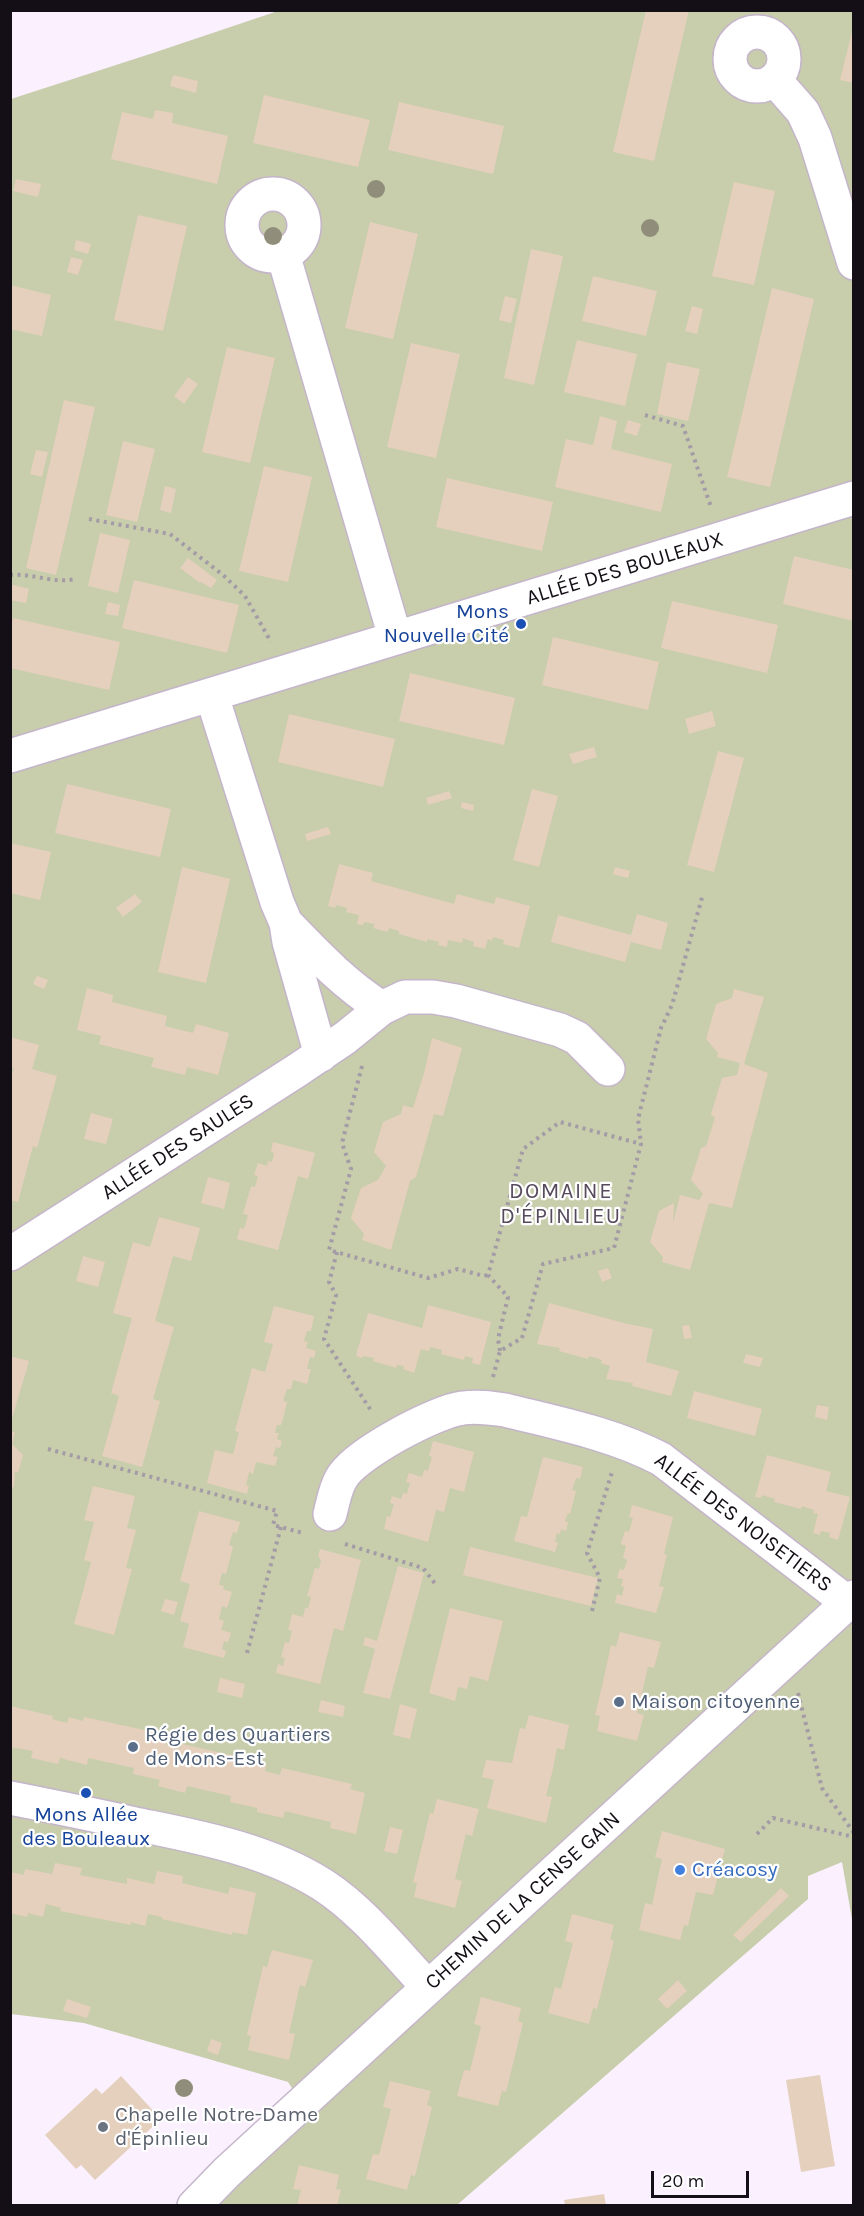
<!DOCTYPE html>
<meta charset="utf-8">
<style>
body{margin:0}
#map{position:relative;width:864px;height:2216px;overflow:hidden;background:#faf0fe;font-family:Karla,sans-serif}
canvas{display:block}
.frame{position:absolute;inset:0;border:12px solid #140f16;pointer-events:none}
.scale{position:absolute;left:651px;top:2171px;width:98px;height:27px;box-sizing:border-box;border:3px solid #140f16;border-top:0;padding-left:8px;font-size:18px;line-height:21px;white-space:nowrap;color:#140f16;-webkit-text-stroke:4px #fff;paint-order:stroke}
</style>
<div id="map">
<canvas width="864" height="2216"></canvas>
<div class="frame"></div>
<div class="scale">20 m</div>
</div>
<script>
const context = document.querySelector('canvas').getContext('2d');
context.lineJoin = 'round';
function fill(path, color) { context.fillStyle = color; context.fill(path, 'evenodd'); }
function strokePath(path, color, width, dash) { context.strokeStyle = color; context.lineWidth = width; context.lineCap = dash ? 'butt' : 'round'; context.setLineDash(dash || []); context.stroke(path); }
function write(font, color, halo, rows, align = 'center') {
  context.font = font + ' Karla,sans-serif'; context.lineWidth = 4.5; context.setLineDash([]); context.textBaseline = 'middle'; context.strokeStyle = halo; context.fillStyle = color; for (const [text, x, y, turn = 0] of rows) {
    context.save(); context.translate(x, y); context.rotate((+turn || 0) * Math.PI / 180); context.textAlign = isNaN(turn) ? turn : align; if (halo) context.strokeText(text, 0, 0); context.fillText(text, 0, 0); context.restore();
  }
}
const green = new Path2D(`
 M278,11H853V1925L842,1862L808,1876V1899L457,2205H194L302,2103L288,2082L84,2023L11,2014V99L153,53Z`);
const building = new Path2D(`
 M646,10H689L654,161L613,152Z
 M853,28H854V83L840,80Z
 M173,75L198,81L196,93L170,86Z
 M264,95L370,120L358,167L253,143Z
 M399,102L504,126L493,174L388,150Z
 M155,110L173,113L172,123L228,136L217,184L111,159L122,112L153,119Z
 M16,179L41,184L38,197L13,191Z
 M734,182L775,191L754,285L712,276Z
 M138,215L187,226L163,331L114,320Z
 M370,222L418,234L393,339L345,328Z
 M76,240L91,244L88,254L74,250Z
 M531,249L563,256L534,385L504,378Z
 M71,257L83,260L78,275L67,272Z
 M593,276L657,291L646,336L582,321Z
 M10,285L51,295L42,336L10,329Z
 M772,288L814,299L770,487L727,477Z
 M505,296L517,299L511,323L499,320Z
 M692,306L703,309L697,334L685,331Z
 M577,340L637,354L625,406L564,392Z
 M411,343L460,354L436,458L387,447Z
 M227,347L275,358L250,463L202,452Z
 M667,362L700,369L688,421L657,414Z
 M188,377L198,384L184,404L174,396Z
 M64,400L95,407L56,575L26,568Z
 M600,416L617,421L611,449L672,464L661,512L555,487L566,439L593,445Z
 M628,420L641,424L637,436L624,432Z
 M123,441L155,449L137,522L106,515Z
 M36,450L48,452L42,477L30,474Z
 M264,466L312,477L288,582L239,571Z
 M447,478L553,502L542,551L436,527Z
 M165,486L176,489L171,513L160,510Z
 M100,533L130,540L118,593L88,586Z
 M794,556L854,570V621L783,604Z
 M188,558L217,580L211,588L201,582L200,583L180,568Z
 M134,580L239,605L227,653L122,628Z
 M10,584L29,589L26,603L10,600Z
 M672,601L778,625L767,673L661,648Z
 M108,602L120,605L118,616L105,614Z
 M13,618L120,642L109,690L10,668V631Z
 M553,637L659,662L648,710L542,685Z
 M410,673L515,698L504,745L399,721Z
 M712,711L716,726L689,734L685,719Z
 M289,714L395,739L383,787L278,762Z
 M594,747L597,757L573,764L569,754Z
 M718,751L744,758L714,872L687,865Z
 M67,784L171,809L160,857L55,833Z
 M532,789L558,796L539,867L513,860Z
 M449,791L452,798L428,805L426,798Z
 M462,802L474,805L473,811L461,808Z
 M328,827L331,834L307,841L305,834Z
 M10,843L51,852L40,900L10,893Z
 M339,864L373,873L371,881L454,904L457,894L494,904L496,897L530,906L519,948L503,944L504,940L493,937L492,941L488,939L485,949L473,946L474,942L463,938L462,943L448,940L447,947L438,945L439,942L427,939V942L399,934V931L389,928L388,932L373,928L375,924L364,922L363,925L357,924L359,915L346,912L347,908L336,905L335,908L328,906Z
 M182,867L230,879L206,983L158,972Z
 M615,867L630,871L628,878L613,874Z
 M135,894L142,902L123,917L116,908Z
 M637,914L668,923L661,950L631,942L625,962L551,942L558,915L631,935Z
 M37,976L48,980L44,989L33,984Z
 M87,988L113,995L112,1002L167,1016L165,1026L193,1033L196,1024L229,1033L218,1075L187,1067L185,1075L151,1067L154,1058L99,1044L101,1036L77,1030Z
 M734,989L764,997L744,1064L768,1073L732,1208L709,1203L690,1270L662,1262L663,1257L650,1242L659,1211L674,1203L673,1223L680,1195L699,1200L703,1194L691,1180L701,1148L706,1146L715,1118L711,1114L722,1078L737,1075L740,1063L717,1057L718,1053L706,1039L716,1004L732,998Z
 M10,1037L39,1045L32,1069L57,1076L37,1148L33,1146L18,1202L10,1200V1079L14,1068L10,1067Z
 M432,1038L462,1048L443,1116L434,1114L416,1177L410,1181L391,1250L362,1240L364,1234L351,1218L361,1188L378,1180L386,1166L374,1152L383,1122L401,1114L403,1105L413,1108L424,1073Z
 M91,1113L113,1119L106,1144L84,1139Z
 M273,1142L315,1153L308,1179L298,1176L278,1250L237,1239L240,1228L244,1229L248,1215L243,1214L251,1186L255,1187L258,1176L254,1175L258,1163L267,1166L268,1161L272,1162L274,1153L271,1152Z
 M208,1177L230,1183L224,1209L201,1203Z
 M159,1217L200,1228L191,1261L173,1256L155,1321L174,1327L153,1399L160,1401L142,1467L102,1456L119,1396L111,1393L132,1318L113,1313L133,1242L150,1247Z
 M83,1256L105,1262L98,1287L76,1281Z
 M608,1268L612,1278L602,1282L598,1271Z
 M549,1303L624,1323L653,1329L646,1362L679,1371L671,1396L632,1386L633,1383L606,1379L610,1366L601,1363L602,1360L589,1356L588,1359L559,1351L560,1348L537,1344Z
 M428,1305L491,1322L480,1365L472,1363L473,1358L465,1356L464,1360L441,1354L442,1350L430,1347L429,1351L421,1349L414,1373L403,1369L404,1366L397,1365L396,1368L373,1361L374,1358L363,1356L362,1358L356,1356L368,1313L422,1328Z
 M274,1306L314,1316L311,1331H307L304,1341L308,1342L306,1348L316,1351L314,1358L310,1357L307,1369H311L307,1384L293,1380L291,1389H287L283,1401L287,1402L284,1415L281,1425H277L275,1433H279L277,1439L282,1441L280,1448L276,1447L273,1456L278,1457L275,1466L256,1462L253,1474L249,1472L246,1485L249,1486L247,1494L207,1483L215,1450L233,1454L239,1432L235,1431L252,1368L265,1372L273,1344L264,1342Z
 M689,1325L692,1338L684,1339L682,1326Z
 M746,1354L763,1358L760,1367L743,1363Z
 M10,1356L29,1361L11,1422H10Z
 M694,1391L762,1409L755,1436L687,1418Z
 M817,1405L829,1407L827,1420L815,1417Z
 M10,1431L15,1432L12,1444L23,1455L18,1473L15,1471L14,1487L10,1488Z
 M433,1441L474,1452L464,1492L450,1488L444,1512L436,1510L428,1542L384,1529L387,1516L390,1517L394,1504L390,1503L392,1496L401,1499L403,1493L407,1494L410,1483L406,1482L409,1473L422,1477L424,1470L428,1471L432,1457L429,1456Z
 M767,1455L831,1472L826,1491L850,1497L838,1540L829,1537L830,1533L821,1531L820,1535L813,1533L818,1514L813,1513L814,1510L802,1506L801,1509L774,1502L775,1499L762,1495L761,1498L755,1497Z
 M543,1457L583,1467L580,1479L576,1478L572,1490L576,1491L570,1514L568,1513L565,1521L568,1522L566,1531L561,1529L560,1534L557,1533L555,1542L558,1543L555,1552L514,1541L521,1516L527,1517Z
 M93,1486L135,1496L127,1528L136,1530L126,1568L132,1569L114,1635L74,1624L91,1562L84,1560L94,1522L84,1520Z
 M632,1505L673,1517L664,1554L667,1555L659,1586L664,1587L656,1613L615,1603L617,1594L622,1596L624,1587L621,1586L623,1579L617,1578L620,1569L624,1570L627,1560L623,1558L626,1546L621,1544L625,1531L629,1532L633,1518L629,1517Z
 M199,1511L240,1522L237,1533L233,1532L229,1545L233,1547L226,1574L222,1573L219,1585L224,1586L223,1589L232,1592L227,1608L222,1606L219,1619L224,1621L221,1630L231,1633L228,1642L224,1641L222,1649L226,1651L224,1658L183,1647L189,1624L180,1621L190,1584L180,1581Z
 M470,1547L598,1578L591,1606L463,1575Z
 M320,1549L361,1560L343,1631L334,1628L320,1684L276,1673L278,1664L283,1666L285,1658L281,1657L285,1642L289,1643L292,1631L288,1630L292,1614L303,1617L305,1608H308L311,1597L307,1596L315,1568L319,1569L321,1560L318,1556Z
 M398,1566L424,1573L390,1699L363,1693L375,1649L363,1645L365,1637L377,1641Z
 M165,1599L178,1602L174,1615L161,1611Z
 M450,1608L503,1621L488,1681L470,1676L467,1689L458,1687L455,1701L429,1693Z
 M620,1632L661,1642L654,1668L648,1667L637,1713L644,1715L637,1741L597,1731L600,1716L595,1715L603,1682L611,1645L616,1647Z
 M220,1678L245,1684L242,1698L217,1692Z
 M321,1700L345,1706L343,1717L318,1712Z
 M400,1704L417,1709L410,1739L393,1735Z
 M10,1706L53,1716L52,1719L67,1723L69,1717L83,1721L84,1717L154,1732L153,1734L168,1737L166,1745L181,1748L182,1744L253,1760L252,1763L266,1767L265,1771L280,1775L282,1768L352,1784L350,1789L365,1793L356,1834L330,1828L331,1822L309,1817L285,1811L283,1818L257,1812V1808L230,1802L231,1796L187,1786L185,1793L158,1786L160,1780L133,1774L134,1768L88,1758L87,1765L60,1758L58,1764L31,1758L33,1751L10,1747Z
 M529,1715L569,1725L564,1750L557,1748L552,1773L546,1796L552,1797L546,1823L487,1808L494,1780L482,1777L486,1760L512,1763L520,1728L525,1729Z
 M437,1799L479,1809L472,1836L466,1834L455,1879L462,1881L455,1908L414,1897L417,1883L413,1882L430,1813L433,1814Z
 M390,1827L403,1830L397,1854L384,1851Z
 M662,1831L725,1849L713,1895L696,1892L688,1926L684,1925L680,1940L639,1930L645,1903L652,1905L662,1859L655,1857Z
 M55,1863L82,1868L80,1875L127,1884V1878L154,1884L157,1871L183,1876L182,1883L228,1894L230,1887L256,1893L247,1935L232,1932V1935L162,1919V1917L148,1914L145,1926L131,1922V1925L60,1911L61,1908L46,1904L43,1917L28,1913L27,1917L10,1913V1872L24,1875L25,1869L52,1874Z
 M781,1888L789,1896L741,1942L733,1935Z
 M572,1914L614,1925L610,1939L614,1941L597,2009L593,2008L589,2024L548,2013L555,1987L561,1989L573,1943L565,1941Z
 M272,1950L313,1960L305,1987L300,1985L289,2033L295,2034L289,2060L248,2050L251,2036L247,2035L263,1966L267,1967Z
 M678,1980L687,1991L667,2009L658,1999Z
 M481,1997L521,2008L518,2021L523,2023L506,2092L502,2091L498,2106L457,2096L464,2070L470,2071L481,2026L474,2024Z
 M67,1999L91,2007L87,2018L63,2011Z
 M211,2039L222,2043L218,2055L207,2051Z
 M820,2075L835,2166L801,2172L786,2080Z
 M121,2076L161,2119L95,2180L81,2165L76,2169L45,2135L96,2088L102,2094Z
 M390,2081L431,2091L427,2105L432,2107L415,2176L411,2175L407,2190L366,2179L373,2154L379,2155L391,2109L383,2107Z
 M299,2165L339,2175L336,2189L341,2190L337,2205H297L301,2190L293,2189Z
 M604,2194L606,2205H565L564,2200Z`);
const path = new Path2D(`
 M645,415L683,426L711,507
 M89,519L170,534L223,575L245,596L271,642
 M10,575C33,573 53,584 75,579
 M362,1066L342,1143L351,1169L329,1250L428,1278L458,1269L484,1276L488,1275
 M337,1252L329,1282L336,1295L324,1339L372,1412
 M500,1351L498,1339L508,1297L488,1275L523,1149L560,1122L641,1144
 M493,1377L500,1351L522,1338L543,1264L614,1248L641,1144L638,1119L661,1028L672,1005L703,894
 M48,1449L277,1511L273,1525L303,1533
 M345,1544L423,1568L437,1586
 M592,1611L600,1578L587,1553L612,1472
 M247,1653L281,1527
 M798,1693L822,1788L854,1833
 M757,1834L773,1818L854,1837`);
const minor = new Path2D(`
 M730 59a27 27 0 1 1 54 0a27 27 0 1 1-54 0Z
 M775,80L803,112L815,138L854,263
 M242 225a31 31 0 1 1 62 0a31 31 0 1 1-62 0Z
 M283,254L395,637
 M212,696L277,902L286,923L289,942L321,1055
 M10,756L854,498
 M286,923C316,954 345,985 382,1008
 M10,1254L296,1071L345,1038L382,1008L405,997H433L456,1001L560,1030L577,1038L608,1069
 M330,1514C333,1503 335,1489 341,1479C353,1455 436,1411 463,1408C477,1406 491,1408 505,1410C557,1423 613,1434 661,1459L847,1602
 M10,1798C57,1807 103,1817 150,1827C209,1839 271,1852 323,1885C363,1911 395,1952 428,1987
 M194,2206L227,2172L854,1597`);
const trees = [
 [376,189],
 [650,228],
 [273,236],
 [184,2088]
];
const markers = [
 [521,624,6,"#1a4fb4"],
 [619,1702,6,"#5c6f8a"],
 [133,1747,6,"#5c6f8a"],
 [86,1793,6,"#1a4fb4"],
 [680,1870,6,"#3f7fe0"],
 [103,2127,6,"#6b7280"]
];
const streetNames = [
 ["ALLÉE DES BOULEAUX",625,569,-17],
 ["ALLÉE DES SAULES",178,1147,-33],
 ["ALLÉE DES NOISETIERS",743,1523,37],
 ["CHEMIN DE LA CENSE GAIN",523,1901,-42]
];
const transitNames = [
 ["Mons",509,612],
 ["Nouvelle Cité",509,636],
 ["Mons Allée",86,1815,"center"],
 ["des Bouleaux",86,1839,"center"]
];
const serviceNames = [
 ["Maison citoyenne",631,1702],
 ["Régie des Quartiers",145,1735],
 ["de Mons-Est",145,1759]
];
const shopNames = [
 ["Créacosy",692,1870]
];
const worshipNames = [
 ["Chapelle Notre-Dame",115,2115],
 ["d'Épinlieu",115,2139]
];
const neighbourhoodNames = [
 ["DOMAINE",561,1192],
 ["D'ÉPINLIEU",561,1217]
];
fill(green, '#c8cdac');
fill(building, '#e5d0bd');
strokePath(minor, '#c4b5ca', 36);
strokePath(path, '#a39ba6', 4, [3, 4.5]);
strokePath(minor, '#fff', 33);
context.fillStyle = '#908e7b';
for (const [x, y] of trees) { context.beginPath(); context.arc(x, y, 9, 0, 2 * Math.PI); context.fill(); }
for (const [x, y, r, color] of markers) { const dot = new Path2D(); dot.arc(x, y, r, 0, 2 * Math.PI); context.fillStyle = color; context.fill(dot); strokePath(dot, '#fff', 2); }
write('21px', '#140f16', '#fff', streetNames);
write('21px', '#164399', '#fff', transitNames, 'right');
write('21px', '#4e5e75', '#fff', serviceNames, 'left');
write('21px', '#366cbe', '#fff', shopNames, 'left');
write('21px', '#5b616d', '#fff', worshipNames, 'left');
context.letterSpacing = '1.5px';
write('22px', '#574a5c', '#fff', neighbourhoodNames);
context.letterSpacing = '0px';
</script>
